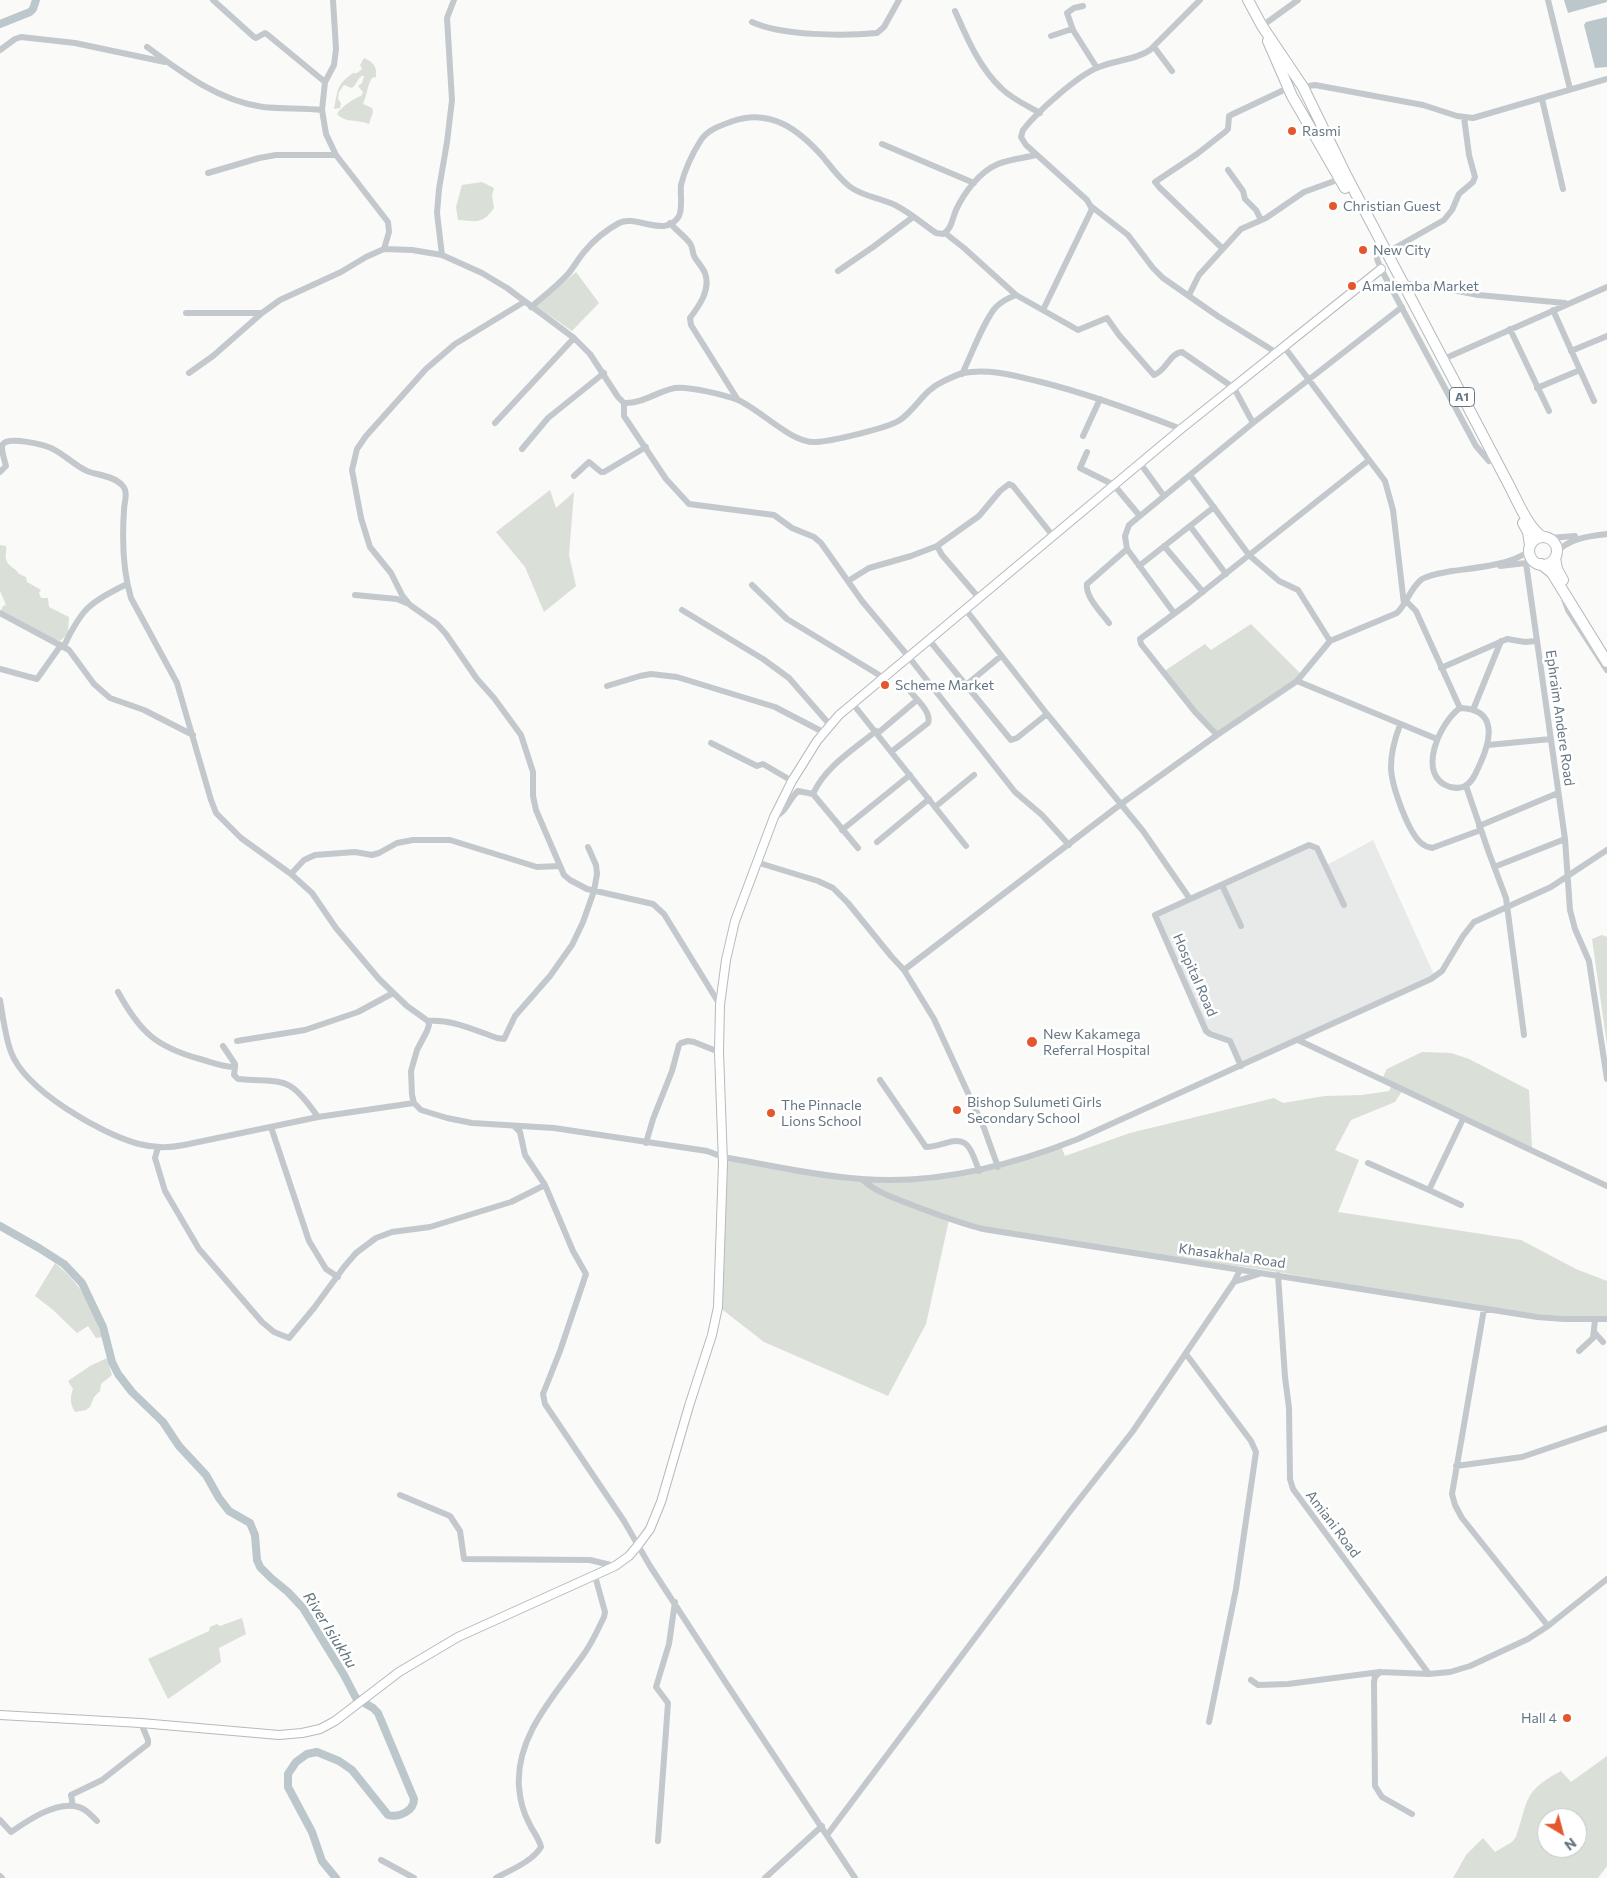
<!DOCTYPE html>
<style>
body{margin:0}
#map{position:relative;width:1607px;height:1878px;overflow:hidden;background:#fafaf8;font-family:Commissioner,sans-serif}
canvas{display:block}
.north{position:absolute;left:1537px;top:1808px;width:50px;height:50px;box-sizing:border-box;background:#fff;border:1px solid #c1c8cd;border-radius:50%;rotate:143deg;font-size:14px;font-weight:700;line-height:20px;text-align:center;color:#657683}
.north::after{content:'';display:block;margin:auto;width:18px;height:22px;background:#e4572e;clip-path:polygon(50% 0,100% 100%,50% 72%,0 100%)}
</style>
<div id="map">
<canvas width="1607" height="1878"></canvas>
<div class="north">N</div>
</div>
<script>
const context = document.querySelector('canvas').getContext('2d');
context.lineJoin = 'round';
function fill(path, color) { context.fillStyle = color; context.fill(path, 'evenodd'); }
function strokePath(path, color, width, dash) { context.strokeStyle = color; context.lineWidth = width; context.lineCap = dash ? 'butt' : 'round'; context.setLineDash(dash || []); context.stroke(path); }
function write(font, color, halo, rows, align = 'center') {
  context.font = font + ' Commissioner,sans-serif'; context.lineWidth = 5; context.setLineDash([]); context.textBaseline = 'middle'; context.strokeStyle = halo; context.fillStyle = color; for (const [text, x, y, turn = 0] of rows) {
    context.save(); context.translate(x, y); context.rotate((+turn || 0) * Math.PI / 180); context.textAlign = isNaN(turn) ? turn : align; if (halo) context.strokeText(text, 0, 0); context.fillText(text, 0, 0); context.restore();
  }
}
const built = new Path2D(`
 M1373,840L1435,977L1241,1066L1231,1043L1210,1034L1155,916L1312,846L1325,866Z`);
const green = new Path2D(`
 M364,58C374,63 377,66 376,77L372,78C367,86 367,95 363,104L372,108L373,112L369,124C358,119 347,124 337,114C341,107 354,98 361,96L363,92L358,86L362,83L364,76H362C357,79 357,84 352,88L344,85L339,92L338,99L341,103L340,108L334,109C338,90 336,85 353,73H357L362,69L360,65Z
 M482,182L494,188L492,196L494,208C482,225 477,221 458,220L456,207L462,185Z
 M576,272L599,303L572,331L536,306Z
 M550,490L556,508L574,492L569,555L576,586L544,612L525,567L496,532Z
 M0,545L6,546C7,551 5,554 6,559C7,566 16,568 19,574L26,577L27,582L41,590L39,593L41,598H48L49,607L69,617L68,634L60,641L54,639L1,610L3,606L6,605L0,591Z
 M1251,624L1303,676L1217,735L1163,672L1205,644L1211,650Z
 M1602,935L1607,937V1045L1592,939Z
 M1422,1052L1451,1053L1469,1059L1529,1090L1532,1148L1404,1088L1395,1102L1351,1120L1335,1150L1359,1160L1338,1212L1521,1240L1576,1269L1607,1281V1318C1496,1316 1387,1291 1278,1272C1223,1263 1167,1259 1113,1250C1058,1242 1003,1230 949,1220L926,1324L888,1396L764,1342L719,1307L723,1157L862,1181L984,1170L1061,1146L1065,1156L1130,1133L1274,1098L1283,1103L1325,1096L1362,1095L1389,1091L1392,1085L1381,1081L1387,1069Z
 M55,1263C81,1284 92,1305 102,1337L96,1338L88,1326L77,1333L52,1309L35,1296Z
 M107,1358L112,1375L101,1384L100,1391L94,1397L90,1407L86,1410L75,1412C70,1404 70,1397 73,1389L68,1381L90,1366Z
 M242,1618L246,1634L219,1648L221,1662L168,1699L148,1659L209,1631L210,1627L217,1624L220,1626Z
 M1607,1756V1866L1598,1878H1453L1466,1855L1483,1838L1495,1852L1512,1842L1516,1837C1529,1800 1522,1792 1561,1771L1571,1782ZM1547,1818H1577V1848H1547Z`);
const water = new Path2D(`
 M1564,0H1607V2L1568,13Z
 M1607,17V67L1595,68L1584,25L1586,22Z`);
const river = new Path2D(`
 M0,24L30,12L33,9L36,0
 M0,1226L39,1248L64,1264L82,1283L103,1327L112,1362L118,1374L132,1392L163,1422L179,1446L206,1475L219,1498L229,1511L250,1523L255,1535L257,1560L260,1567L271,1578L288,1592L303,1608L344,1675L356,1698L373,1708L378,1713L414,1799C414,1811 399,1818 388,1815L352,1770L339,1761L317,1752L307,1754L296,1762L288,1774V1787L312,1832L322,1861L336,1878`);
const minor = new Path2D(`
 M213,0L254,37L256,38L265,33L268,35L325,82
 M333,0L336,49L334,65L325,82L322,110L326,134L336,155L388,222L389,232L384,249
 M1548,0L1570,89
 M955,11C967,38 979,67 1001,88C1012,99 1026,105 1040,113
 M752,22C782,36 844,36 877,33L884,27L899,0
 M1262,26L1298,0
 M1073,30L1067,13L1074,8L1083,6
 M1051,36L1069,30H1073L1097,68
 M147,47C182,73 219,101 263,107C283,109 302,108 322,110
 M1154,47L1172,71
 M0,50L15,39L21,37L75,43L165,62
 M1303,87L1315,85L1423,105L1457,116L1473,118L1607,79
 M1542,99L1563,189
 M882,144L974,183
 M1228,170L1243,191L1245,199L1256,210L1261,220
 M208,173L259,158L276,155H336
 M1092,207L1128,235L1153,268L1163,278L1219,317L1277,353
 M670,223C676,230 683,235 689,242C693,246 692,251 694,256C697,262 702,266 705,273C711,290 699,306 690,318L691,325L738,400
 M945,233L964,248L1016,295
 M1223,249L1159,187L1155,182L1197,154L1225,132L1228,129L1229,116L1233,114L1288,88
 M1378,252L1377,259L1381,269L1476,446L1489,461
 M1386,253L1444,220L1452,210L1459,194L1473,182L1475,177L1469,155L1464,117
 M442,255L437,213L439,189L447,142L452,100L447,18L454,0
 M838,271L873,247L913,217
 M1403,283L1448,289L1478,295L1565,303
 M1189,295L1199,275L1241,229L1266,218L1304,192L1340,179
 M524,302L455,344L426,369L366,436L357,449L352,470L361,518L370,547L391,573L402,595L410,605L437,624L446,634L477,679L494,698L521,735L533,772V796L536,810L564,875L570,880L587,889L653,904L664,914L720,1005
 M531,307C544,296 557,286 568,274C574,267 578,259 584,252C593,241 606,230 619,223C636,214 666,239 679,216C683,207 680,195 681,185C685,169 692,154 701,140C708,129 722,125 733,121C771,108 799,130 823,157C831,167 839,178 849,186C861,196 880,198 895,205C909,212 923,224 936,233L943,234C952,229 952,219 956,210C964,193 979,172 998,164C1010,159 1024,158 1036,155
 M1043,310L1092,209L1087,200L1026,145L1021,137L1023,130C1037,112 1078,75 1099,67C1115,60 1136,60 1150,50L1200,0
 M1553,310L1594,401
 M186,313H262
 M1510,329L1549,411
 M1285,348L1385,481L1393,510L1404,604
 M1571,351L1607,336
 M1446,358L1607,287
 M189,373L213,356L262,313L280,300L341,272L366,257L384,249L412,250L442,255L482,273L507,288L574,338L590,354L618,397L624,403C642,404 658,391 675,388C688,386 725,395 738,400C761,410 792,444 816,442C833,441 888,428 900,420C916,409 924,390 942,382C948,379 956,375 963,373C990,368 1016,376 1041,382C1089,394 1135,411 1181,429
 M962,374C971,356 984,320 996,307C1002,301 1008,298 1016,295L1078,330L1107,318L1119,335L1154,375C1166,371 1170,353 1182,352L1234,388L1253,423
 M1537,388L1580,370
 M624,403V416L666,479L689,504L774,515L792,528L814,537L821,543L862,601L908,656L1015,792L1042,815L1069,845
 M495,423L574,338
 M1083,436L1100,399
 M522,449L548,418L604,373
 M1087,452L1080,468L1114,485L1139,515
 M1140,463L1164,496
 M0,472L6,466C5,461 0,448 3,444C9,436 44,445 51,448C64,454 74,465 87,471C97,475 114,476 122,485C129,492 124,502 124,510C122,539 123,571 131,598L177,683L211,800L216,813L241,838L291,874L312,893L336,928L379,979L407,1006L428,1021L429,1025L427,1031L417,1050L411,1071L412,1095L414,1103L421,1110L447,1118L472,1123L554,1128L707,1151L723,1157C769,1165 816,1176 862,1179C936,1185 1010,1166 1078,1139L1431,979L1442,971L1463,936L1474,922L1551,887L1607,850
 M1190,475L1249,555L1279,581L1298,590L1330,641
 M574,476L589,462L601,472H604L646,447
 M1190,526L1226,574
 M1549,538L1575,536
 M937,546L979,516L1000,491L1009,484L1013,486L1053,536
 M1164,546L1203,592
 M1557,552C1569,538 1590,536 1607,534
 M1526,563L1565,839L1570,910L1575,929L1589,961L1607,1079
 M1139,566L1214,507
 M1500,566L1535,562
 M848,581L869,568L911,556L937,546L942,555L979,598
 M752,585L787,619L884,678
 M355,595L397,599L409,604
 M1564,599L1568,610L1607,670
 M1406,601L1416,611L1460,708
 M682,610L763,659L789,678L830,725
 M966,610L1047,714L1143,831L1190,899
 M0,613L69,650L94,684L110,698L144,710L193,735
 M1174,613L1127,549L1125,536L1129,525L1253,423L1402,307
 M1109,623C1102,613 1085,597 1087,584L1127,549
 M929,640L1011,740L1017,738L1047,714
 M64,646C82,608 89,603 127,584
 M1441,668L1507,639L1525,642L1536,641
 M0,669L37,679L61,645
 M1297,681L1437,739
 M966,685L1001,656
 M607,686L640,676L651,674L677,677L775,707L823,732
 M853,704L966,846
 M1460,708C1498,709 1491,740 1480,764C1476,772 1473,782 1465,786C1460,789 1455,788 1450,787C1415,776 1440,722 1460,708Z
 M1473,710L1501,641
 M1400,725C1395,738 1391,751 1391,767C1391,784 1409,837 1424,845C1426,847 1429,847 1432,848L1481,830
 M878,733L917,700
 M1217,735L1195,712L1141,644L1140,639L1190,602L1369,460
 M711,743L757,766L763,764L792,781
 M1488,745L1551,739
 M891,752L928,723C932,712 916,699 909,690
 M1466,786L1489,853L1506,898L1524,1035
 M813,794C825,767 853,750 876,731
 M935,807L974,775
 M774,817C787,812 788,800 798,791L813,794L858,848
 M1479,826L1558,793
 M842,830L910,775
 M877,842L929,799
 M756,862L818,881L833,888L848,903L891,956L904,970L934,1019L984,1128L998,1167
 M1494,867L1565,839
 M291,874L304,860L315,855L355,852L372,855L379,853L397,843L413,840H450L537,867L559,866
 M1222,885L1241,926
 M904,970L1121,804L1217,735L1297,681L1330,641L1397,613C1407,603 1411,587 1422,579C1431,574 1442,573 1452,571C1474,568 1511,565 1529,551
 M118,992C140,1032 156,1047 200,1059C211,1062 223,1067 235,1067V1064L223,1046
 M0,1000C3,1017 5,1036 11,1052C25,1090 101,1134 139,1144C154,1148 169,1148 184,1145L318,1117L414,1103
 M428,1021C452,1019 474,1030 497,1038L504,1039L515,1016L550,976L572,945L583,922L594,891L597,874L596,865L588,847
 M1298,1040L1607,1186
 M237,1041L305,1030L358,1012L393,993
 M1241,1066L1230,1041L1210,1034L1206,1031L1155,915L1309,845L1317,848L1344,905
 M235,1067L234,1075L238,1079C285,1083 288,1074 318,1117
 M880,1080L926,1147C933,1147 939,1145 946,1143C970,1135 972,1153 979,1171
 M514,1126L520,1132L525,1155L545,1185L573,1251L586,1274L560,1351L543,1394L545,1404L624,1521L650,1566L726,1683L855,1878
 M271,1127L309,1241L326,1269L338,1277
 M646,1143L653,1119L672,1071L679,1045L681,1043L688,1041L694,1042L719,1052
 M158,1147L155,1158L165,1191L199,1249L262,1322L274,1332L289,1338L314,1308L344,1267L356,1253L376,1238L392,1232L430,1227L511,1202L545,1185
 M1368,1163L1429,1190L1463,1119
 M863,1180C877,1193 895,1198 912,1205C936,1214 959,1223 983,1229L1537,1317L1564,1319H1607
 M1429,1190L1461,1205
 M1278,1275L1285,1377L1289,1408L1290,1479L1293,1489L1429,1674
 M1234,1282L1259,1274
 M1484,1309L1452,1494L1455,1505L1462,1518L1548,1626
 M1594,1332L1603,1342
 M1579,1351L1593,1338L1595,1320
 M1186,1354L1251,1441L1256,1452L1236,1589L1209,1722
 M1456,1466L1522,1457L1607,1428
 M400,1495L450,1516L460,1531L464,1559L590,1560L615,1566
 M1380,1672L1375,1677L1374,1682L1375,1786L1382,1797L1412,1814
 M1251,1680L1258,1685L1288,1684L1380,1672L1429,1674L1450,1672L1470,1666L1528,1639L1548,1626L1607,1579
 M73,1806L71,1795L102,1780L148,1744V1740L141,1723
 M0,1820L11,1832C27,1821 53,1803 74,1806C84,1807 90,1814 97,1821
 M827,1835L1071,1510L1133,1431L1234,1282L1240,1270
 M658,1841L668,1703L656,1687L669,1644L675,1602
 M381,1860L414,1878
 M0,1876L2,1878
 M496,1878C510,1870 532,1862 541,1847C539,1838 533,1832 529,1823C523,1812 520,1799 519,1787C515,1734 559,1691 586,1651C593,1641 598,1629 604,1617L605,1612L595,1576
 M765,1878L822,1826`);
const major = new Path2D(`
 M0,1715L141,1723L279,1735L302,1733L320,1729L335,1721L399,1672L458,1637L615,1566L629,1556L639,1544L650,1529L661,1502L689,1406L712,1335L718,1307L723,1163L719,1052L720,1005L726,960L735,921L774,817L792,781L817,741L839,715L1181,429L1381,269`);
const highway = new Path2D(`
 M1248,0L1262,26L1303,87L1345,173L1509,485C1517,500 1529,530 1543,537
 M1268,41L1292,96L1345,188
 M1523,523L1528,532L1530,545
 M1529 551a14 14 0 1 1 28 0a14 14 0 1 1-28 0Z
 M1555,558L1557,569L1563,580
 M1541,564L1552,573L1607,662`);
const markers = [
 [1292,131,5,"#e4572e"],
 [1333,206,5,"#e4572e"],
 [1363,250,5,"#e4572e"],
 [1352,286,5,"#e4572e"],
 [885,685,5,"#e4572e"],
 [1032,1042,6,"#e4572e"],
 [957,1110,5,"#e4572e"],
 [771,1113,5,"#e4572e"],
 [1567,1718,5,"#e4572e"]
];
const shields = [
 [1462,397,25]
];
const shieldNames = [
 ["A1",1462,397]
];
const poiNames = [
 ["Rasmi",1302,131],
 ["Christian Guest",1343,206],
 ["New City",1373,250],
 ["Amalemba Market",1362,286],
 ["Scheme Market",895,685],
 ["New Kakamega",1043,1034],
 ["Referral Hospital",1043,1050],
 ["Bishop Sulumeti Girls",967,1102],
 ["Secondary School",967,1118],
 ["The Pinnacle",781,1105],
 ["Lions School",781,1121],
 ["Hall 4",1557,1718,"right"]
];
const streetNames = [
 ["Ephraim Andere Road",1560,718,82],
 ["Hospital Road",1195,975,66],
 ["Khasakhala Road",1232,1256,8],
 ["Amiani Road",1333,1524,53]
];
const waterNames = [
 ["River Isiukhu",330,1630,58]
];
fill(built, '#e8e9e9');
fill(green, '#dadfd7');
fill(water, '#bbc7cb');
strokePath(river, '#bbc7cb', 8);
strokePath(major, '#b5babe', 10);
strokePath(highway, '#b4b9bd', 12);
strokePath(minor, '#c3c8cc', 6);
strokePath(major, '#fff', 8);
strokePath(highway, '#fff', 10);
for (const [x, y, r, color] of markers) { const dot = new Path2D(); dot.arc(x, y, r, 0, 2 * Math.PI); context.fillStyle = color; context.fill(dot); strokePath(dot, '#fff', 2); }
for (const [x, y, w] of shields) { const box = new Path2D(); box.roundRect(x - w / 2, y - 9.5, w, 19, 4); context.fillStyle = '#fff'; context.fill(box); strokePath(box, '#657683', 1); }
write('bold 12px', '#657683', null, shieldNames);
write('14px', '#657683', '#fff', poiNames, 'left');
write('14px', '#657683', '#fff', streetNames);
write('italic 15px', '#60757c', '#fff', waterNames);
</script>
